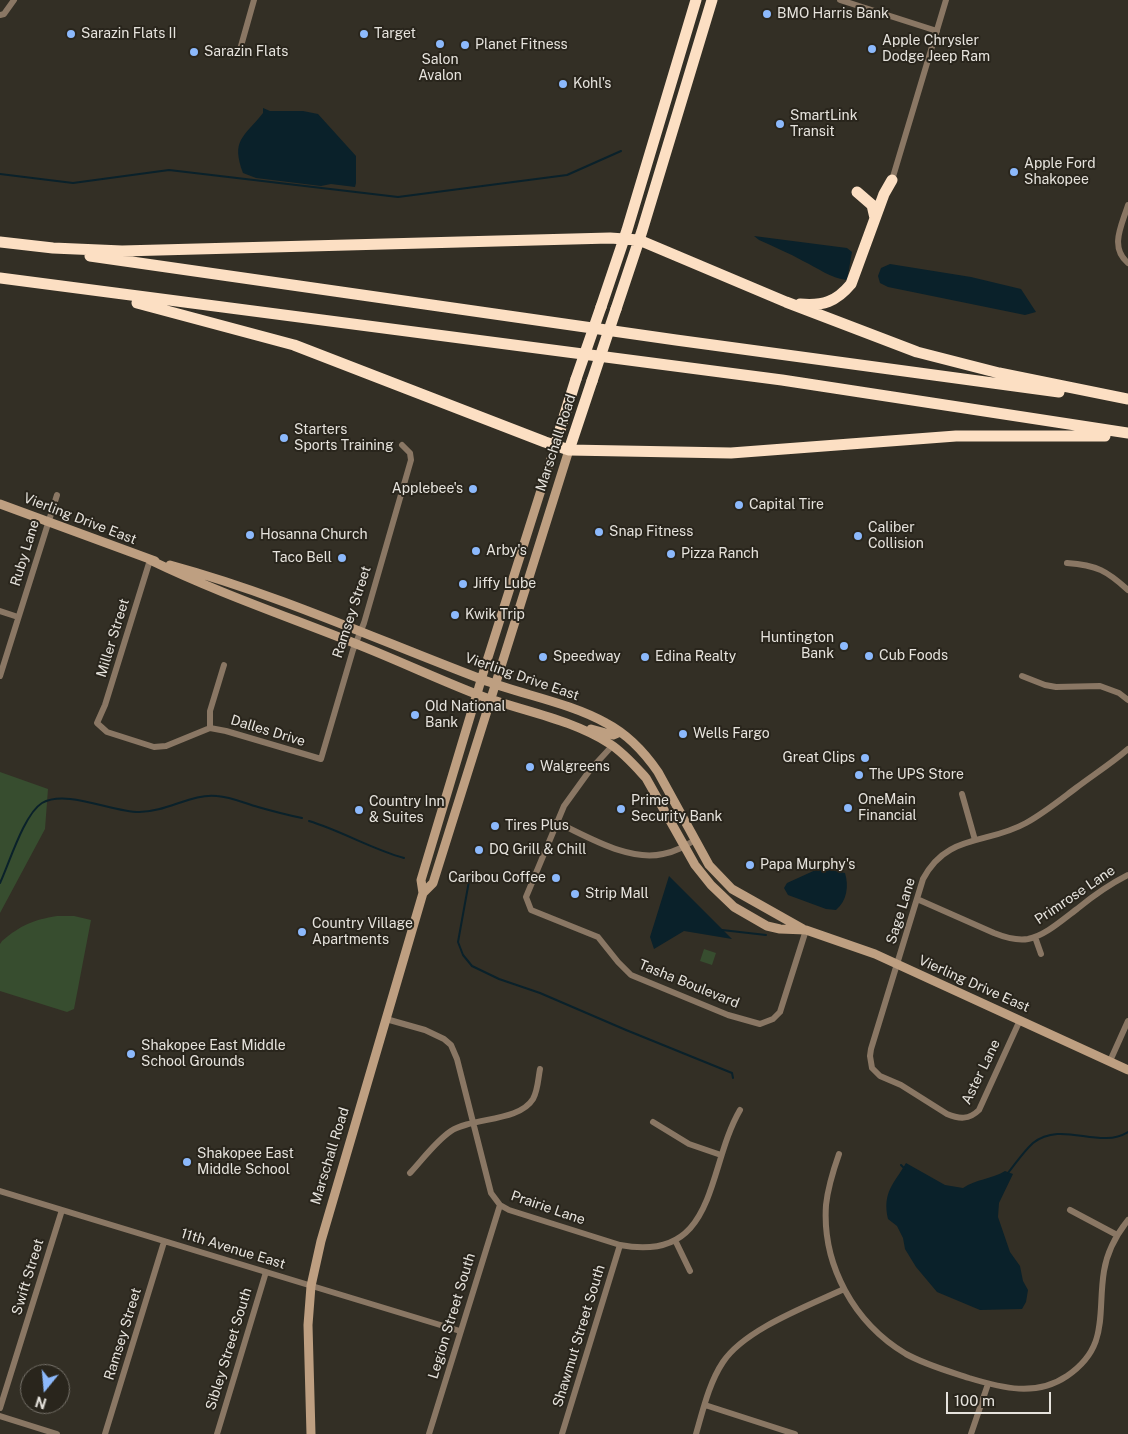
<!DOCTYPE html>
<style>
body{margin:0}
#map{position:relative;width:1128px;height:1434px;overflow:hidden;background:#332f25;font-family:"Public Sans",sans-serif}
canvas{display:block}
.north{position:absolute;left:20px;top:1364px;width:50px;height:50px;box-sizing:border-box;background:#29251c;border:1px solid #757169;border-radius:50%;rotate:197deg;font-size:14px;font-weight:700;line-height:20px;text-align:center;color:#e6e3dd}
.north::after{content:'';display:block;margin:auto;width:18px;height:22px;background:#8cb9fc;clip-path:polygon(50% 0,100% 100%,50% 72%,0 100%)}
.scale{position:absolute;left:946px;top:1392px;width:105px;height:22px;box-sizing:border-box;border:2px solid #e6e3dd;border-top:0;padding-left:6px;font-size:15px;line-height:18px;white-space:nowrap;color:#e6e3dd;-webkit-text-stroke:4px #29251c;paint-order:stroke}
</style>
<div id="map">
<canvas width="1128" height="1434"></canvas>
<div class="north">N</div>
<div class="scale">100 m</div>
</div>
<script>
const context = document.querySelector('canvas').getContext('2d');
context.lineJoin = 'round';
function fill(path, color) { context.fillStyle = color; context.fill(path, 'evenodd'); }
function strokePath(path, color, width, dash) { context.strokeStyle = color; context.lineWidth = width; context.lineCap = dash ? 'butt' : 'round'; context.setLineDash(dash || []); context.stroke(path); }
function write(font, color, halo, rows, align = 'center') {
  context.font = font + ' "Public Sans",sans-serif'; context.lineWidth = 4; context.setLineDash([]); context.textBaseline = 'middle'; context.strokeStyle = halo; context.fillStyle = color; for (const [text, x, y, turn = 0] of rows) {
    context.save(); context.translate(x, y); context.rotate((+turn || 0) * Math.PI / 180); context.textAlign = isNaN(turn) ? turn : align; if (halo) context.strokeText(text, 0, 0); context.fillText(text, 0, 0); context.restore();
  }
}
const green = new Path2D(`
 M0,772L48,789L45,829L0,913Z
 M57,916H74L91,920L74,1009L67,1012L0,991V944L2,941C21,925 33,920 57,916Z
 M704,949L716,953L712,965L700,961Z`);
const water = new Path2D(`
 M263,108L270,111H303L318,114L356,156V183L355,187L331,184L321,186L256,178L243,173C231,140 243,138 263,113Z
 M754,236L847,248L852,252L847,280C830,278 818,268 803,261C789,253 774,247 759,240Z
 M890,264L971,277L1021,289L1036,312L1025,315L888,287L880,283L878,276L881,268Z
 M820,868L845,873C849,886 847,901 836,910L826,909L788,895L784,888L787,883Z
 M669,876L732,939L684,931L654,949L650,937Z
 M906,1163L945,1185L963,1188C976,1179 992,1179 1005,1171L1013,1174L999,1203L998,1217L1010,1252L1020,1266L1023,1281L1028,1290L1026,1302L1022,1309L980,1310L937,1292L916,1267L905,1249L903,1238L897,1226L888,1219C882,1192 894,1184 906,1163Z`);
const stream = new Path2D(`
 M0,174L73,183L169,170L398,197L567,175L621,151
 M309,821C342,831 371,849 404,858
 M457,874L466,875L469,881L458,942L463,955L472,966L499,979L540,993L626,1030L732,1073L733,1078
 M0,883C9,864 24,814 42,803C66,789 112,812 139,812C167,812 192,793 217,796C231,797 244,803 258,807C272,811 287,815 302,818
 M722,930L766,935
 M901,1165L905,1169
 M1008,1173C1016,1163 1024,1151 1033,1143C1062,1120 1099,1150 1128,1132`);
const street = new Path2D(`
 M840,0L937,31
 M0,15L4,14L14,0
 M241,46L254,0
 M892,180L946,0
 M1128,205C1122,225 1109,247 1128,263
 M150,560L105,705L97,723L107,732L154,747L166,746L210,728L226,731L321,759L353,650L364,623L411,460L410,453L402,445
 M1067,563C1097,565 1107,571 1128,590
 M0,611L18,617
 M0,676L57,495
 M1022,676L1045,685L1056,687L1100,686L1119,693L1128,700
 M210,728V711L224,665
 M613,745L590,770L564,806L526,897L531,910L598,937L618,962L631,975L728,1015L760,1024L773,1019L780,1012L806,930
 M962,794L975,840
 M556,822C587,836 628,862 663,854C675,852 685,846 695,840
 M917,899L994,933C1004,937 1016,941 1028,939C1046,935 1062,920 1077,909C1093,896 1110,884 1128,875
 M1035,937L1041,954
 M386,1019L425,1030L444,1039L451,1045L457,1059L491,1193L500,1205L509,1210L620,1245C718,1264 706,1168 740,1110
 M1020,1020L979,1110C969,1120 959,1119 947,1114L901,1085L880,1076L872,1068L870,1056L871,1049L923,879C947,833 987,845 1026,823C1044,813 1060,800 1076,788C1093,775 1112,763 1128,749
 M1110,1061L1128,1021
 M653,1122L689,1144L721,1155
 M839,1154C833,1171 828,1187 826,1205C822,1265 854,1323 906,1354C926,1365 948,1371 969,1378C1002,1388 1036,1397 1067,1376C1110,1347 1097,1313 1104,1271C1107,1252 1116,1235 1128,1220
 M410,1173C423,1159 436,1141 451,1131C472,1117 519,1122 533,1099C538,1090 538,1079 540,1069
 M0,1191L460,1331
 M1070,1210L1117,1235
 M675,1240L690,1271
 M705,1405L795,1434
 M0,1408L62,1210
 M0,1416L57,1434
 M105,1434L164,1242
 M217,1434L266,1272
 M429,1434L500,1205
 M562,1434L620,1245
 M696,1434C703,1410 709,1383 723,1362C745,1329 808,1306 844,1289
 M971,1434L988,1384`);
const secondary = new Path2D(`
 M0,504L155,561
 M150,560C216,592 286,616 354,643C395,659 435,678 476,694C520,711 570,718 610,744C624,753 635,766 646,778L695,865L711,885L734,907L767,926L780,929L806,930L875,954L1128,1070
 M170,565C277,594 378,640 481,679C522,695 568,702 606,723C627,734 645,753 658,772L709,865L732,889L803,929
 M591,729L613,735L620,732
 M423,893L433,883L569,450
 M311,1434L308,1325L311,1286L321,1241L423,893L421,880L485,667L555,446`);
const highway = new Path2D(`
 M857,192L872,205L875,218
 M0,242L53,248L122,251L610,238L639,240L786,302L917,352L999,373L1128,399
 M90,256L676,340L1059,392
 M0,278L782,380L1128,433
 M137,303L294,345L545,442L569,450L731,453L956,436H1105
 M800,304C823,306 836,302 851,284L884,194L892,180
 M601,307L627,230L696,0
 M616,309L642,231L712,0
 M555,446L576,379
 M569,450L592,381`);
const highwayBridge = new Path2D(`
 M576,379L601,307
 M592,381L616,309`);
const markers = [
 [767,14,5,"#8cb9fc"],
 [71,34,5,"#8cb9fc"],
 [364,34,5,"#8cb9fc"],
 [440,44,5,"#8cb9fc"],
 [465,45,5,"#8cb9fc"],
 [872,49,5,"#8cb9fc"],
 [194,52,5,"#8cb9fc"],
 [563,84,5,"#8cb9fc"],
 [780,124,5,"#8cb9fc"],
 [1014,172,5,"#8cb9fc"],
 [284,438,5,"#8cb9fc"],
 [473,489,5,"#8cb9fc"],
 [739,505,5,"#8cb9fc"],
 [599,532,5,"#8cb9fc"],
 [250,535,5,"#8cb9fc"],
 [858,536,5,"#8cb9fc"],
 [476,551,5,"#8cb9fc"],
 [671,554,5,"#8cb9fc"],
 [342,558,5,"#8cb9fc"],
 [463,584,5,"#8cb9fc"],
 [455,615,5,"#8cb9fc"],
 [844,646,5,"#8cb9fc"],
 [869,656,5,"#8cb9fc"],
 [543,657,5,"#8cb9fc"],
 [645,657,5,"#8cb9fc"],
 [415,715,5,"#8cb9fc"],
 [683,734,5,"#8cb9fc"],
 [865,758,5,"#8cb9fc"],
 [530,767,5,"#8cb9fc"],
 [859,775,5,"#8cb9fc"],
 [848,808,5,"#8cb9fc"],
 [621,809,5,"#8cb9fc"],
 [359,810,5,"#8cb9fc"],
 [495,826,5,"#8cb9fc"],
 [479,850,5,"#8cb9fc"],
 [750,865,5,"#8cb9fc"],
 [556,878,5,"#8cb9fc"],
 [575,894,5,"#8cb9fc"],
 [302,932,5,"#8cb9fc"],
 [131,1054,5,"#8cb9fc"],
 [187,1162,5,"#8cb9fc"]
];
const poiNames = [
 ["BMO Harris Bank",777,14],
 ["Sarazin Flats II",81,34],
 ["Target",374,34],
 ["Apple Chrysler",882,41],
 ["Dodge Jeep Ram",882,57],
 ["Planet Fitness",475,45],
 ["Sarazin Flats",204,52],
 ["Salon",440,60,"center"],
 ["Avalon",440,76,"center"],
 ["Kohl's",573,84],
 ["SmartLink",790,116],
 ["Transit",790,132],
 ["Apple Ford",1024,164],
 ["Shakopee",1024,180],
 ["Starters",294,430],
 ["Sports Training",294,446],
 ["Applebee's",463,489,"right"],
 ["Capital Tire",749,505],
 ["Caliber",868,528],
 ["Collision",868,544],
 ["Snap Fitness",609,532],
 ["Hosanna Church",260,535],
 ["Arby's",486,551],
 ["Pizza Ranch",681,554],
 ["Taco Bell",332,558,"right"],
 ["Jiffy Lube",473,584],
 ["Kwik Trip",465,615],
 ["Huntington",834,638,"right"],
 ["Bank",834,654,"right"],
 ["Cub Foods",879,656],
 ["Speedway",553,657],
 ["Edina Realty",655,657],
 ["Old National",425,707],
 ["Bank",425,723],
 ["Wells Fargo",693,734],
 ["Great Clips",855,758,"right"],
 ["Walgreens",540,767],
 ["The UPS Store",869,775],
 ["OneMain",858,800],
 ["Financial",858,816],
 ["Prime",631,801],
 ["Security Bank",631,817],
 ["Country Inn",369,802],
 ["& Suites",369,818],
 ["Tires Plus",505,826],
 ["DQ Grill & Chill",489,850],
 ["Papa Murphy's",760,865],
 ["Caribou Coffee",546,878,"right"],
 ["Strip Mall",585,894],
 ["Country Village",312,924],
 ["Apartments",312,940],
 ["Shakopee East Middle",141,1046],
 ["School Grounds",141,1062],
 ["Shakopee East",197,1154],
 ["Middle School",197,1170]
];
const streetNames = [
 ["Marschall Road",556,443,-72],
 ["Vierling Drive East",80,519,21],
 ["Ruby Lane",25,553,-73],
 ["Ramsey Street",352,612,-72],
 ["Miller Street",113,638,-73],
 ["Vierling Drive East",522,677,19],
 ["Dalles Drive",268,731,17],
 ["Primrose Lane",1075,895,-34],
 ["Sage Lane",901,911,-73],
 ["Tasha Boulevard",689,984,22],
 ["Vierling Drive East",974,984,24],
 ["Aster Lane",981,1072,-64],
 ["Marschall Road",330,1156,-73],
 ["Prairie Lane",548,1208,19],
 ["11th Avenue East",233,1249,17],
 ["Swift Street",28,1277,-73],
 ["Legion Street South",452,1316,-73],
 ["Ramsey Street",123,1334,-73],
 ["Shawmut Street South",579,1336,-73],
 ["Sibley Street South",229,1349,-73]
];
fill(green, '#374d2f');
fill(water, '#0a212a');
strokePath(stream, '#0a212a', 2);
strokePath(street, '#8a7764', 6);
strokePath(secondary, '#be9f81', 9);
strokePath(highway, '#fcdfc3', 11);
strokePath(highwayBridge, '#fcdfc3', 11);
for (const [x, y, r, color] of markers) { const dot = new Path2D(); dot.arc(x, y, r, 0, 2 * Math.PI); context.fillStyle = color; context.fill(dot); strokePath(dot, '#29251c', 2); }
write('14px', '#e6e3dd', '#29251c', poiNames, 'left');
write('14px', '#e6e3dd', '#29251c', streetNames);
</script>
